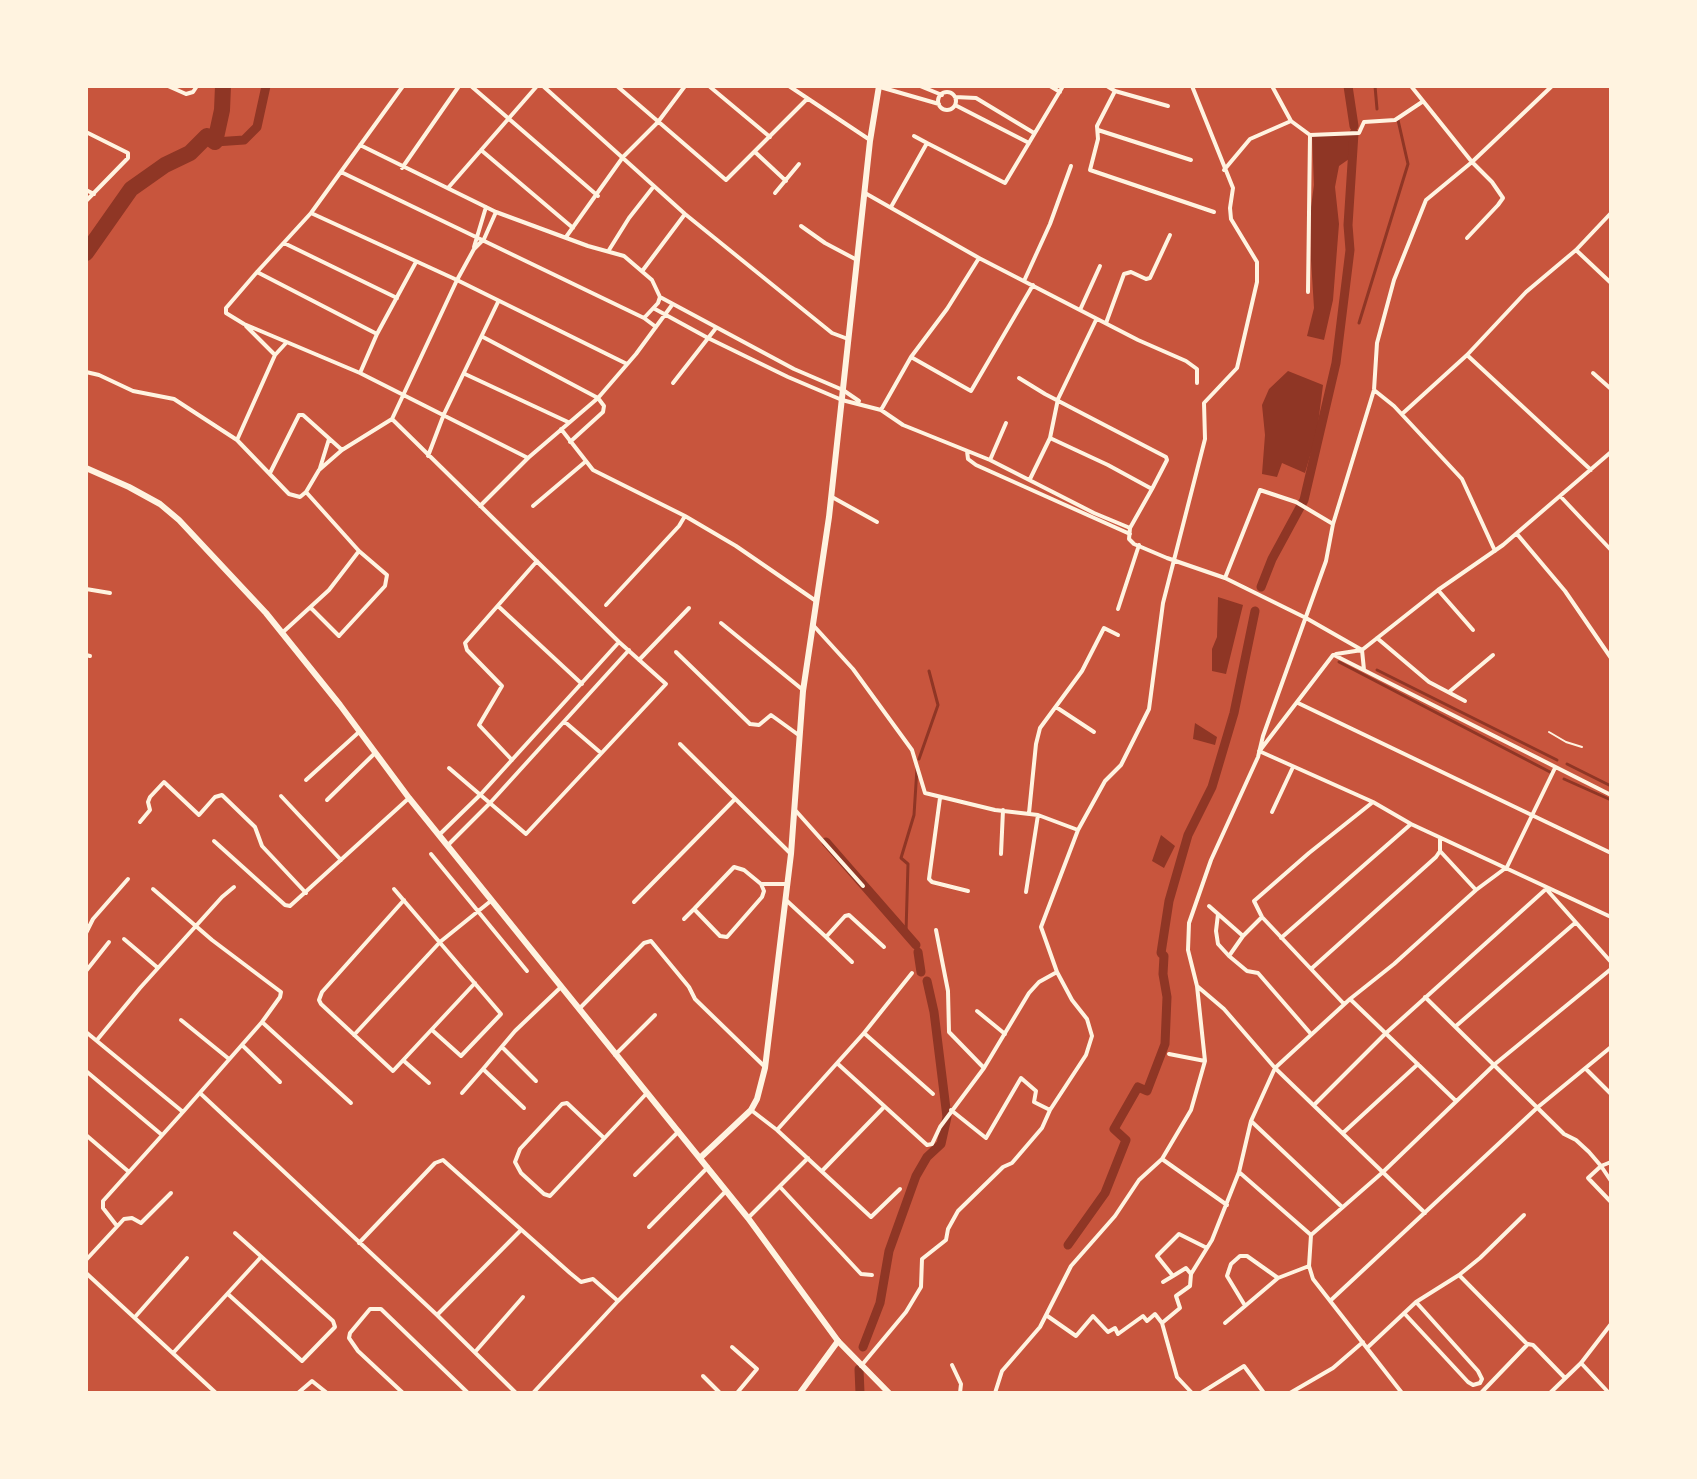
<!DOCTYPE html>
<style>
body{margin:0}
#map{position:relative;width:1697px;height:1479px;overflow:hidden;background:#c8553d;font-family:"Archivo Narrow",sans-serif}
canvas{display:block}
.frame{position:absolute;inset:0;border:88px solid #fff3e0;pointer-events:none}
</style>
<div id="map">
<canvas width="1697" height="1479"></canvas>
<div class="frame"></div>
</div>
<script>
const g = document.querySelector('canvas').getContext('2d');
g.lineJoin = 'round';
function paint(path, color) {
  g.fillStyle = color;
  g.fill(path, 'evenodd');
}
function toPath(rows) {
  const path = new Path2D();
  for (const r of rows) {
    if (r.length === 3) {
      path.moveTo(r[0] + r[2], r[1]);
      path.arc(r[0], r[1], r[2], 0, 2 * Math.PI);
      continue;
    }
    path.moveTo(r[0], r[1]);
    for (let i = 2; i < r.length; i += 2) path.lineTo(r[i], r[i + 1]);
  }
  return path;
}
function stroke(path, color, width, dash) {
  g.strokeStyle = color;
  g.lineWidth = width;
  g.lineCap = dash ? 'butt' : 'round';
  g.setLineDash(dash || []);
  g.stroke(path);
}
const water = toPath([
 [1350,135,1349,159,1339,166,1335,187,1339,224,1333,300,1324,340,1307,336,1314,308,1311,260,1311,207,1314,185,1312,136],
 [1288,371,1323,385,1317,432,1305,473,1282,463,1277,477,1262,474,1265,435,1262,405,1269,389],
 [1218,597,1243,605,1226,674,1212,671,1212,649,1217,637],
 [1195,723,1217,737,1215,745,1193,739],
 [1161,835,1175,846,1164,868,1152,861]
]);
const stream = toPath([
 [1375,86,1377,109],
 [1359,323,1408,164,1398,120],
 [1339,662,1550,772],
 [1377,670,1557,760],
 [919,759,938,705,929,671],
 [1567,764,1611,786],
 [1564,779,1611,800],
 [906,932,908,864,901,858,914,815,917,768]
]);
const canal = toPath([
 [1348,86,1354,126],
 [215,142,244,140,257,127,266,86],
 [1261,587,1272,559,1304,500,1336,363,1350,250,1348,225,1354,133],
 [826,842,916,945],
 [918,952,921,972],
 [1068,1245,1105,1193,1126,1140,1114,1129,1138,1087,1147,1091,1165,1044,1167,997,1163,974,1164,956,1161,953,1169,901,1188,835,1212,787,1234,713,1255,611],
 [863,1347,880,1303,889,1251,916,1176,927,1157,941,1144,947,1117,934,1012,927,981],
 [859,1369,860,1393]
]);
const river = toPath([
 [86,253,131,189,165,165,190,153,207,136,215,142,222,110,223,86]
]);
const service = toPath([
 [1549,732,1566,742,1582,747]
]);
const minor = toPath([
 [168,86,186,94,193,92,197,86],
 [403,86,311,213,257,272,226,308,226,313,244,324,360,373,528,458],
 [471,86,598,196],
 [543,86,685,214,832,333,848,339],
 [617,86,726,180,807,99],
 [709,86,770,137],
 [789,86,870,140],
 [920,86,942,95],
 [1050,86,1060,92],
 [1107,86,1115,91,1168,106],
 [1272,86,1291,121,1310,135,1308,292],
 [1411,86,1472,162,1492,182,1503,198,1498,205,1467,238],
 [880,87,939,104],
 [1115,91,1097,126,1098,139,1090,170,1214,212],
 [947,101,9],
 [955,97,976,98,1034,133],
 [955,105,1029,143],
 [1098,130,1191,160],
 [86,132,128,153,128,158,86,201],
 [1310,135,1359,133,1364,122,1395,120,1422,102],
 [914,136,927,143],
 [481,150,573,228],
 [755,152,786,181],
 [402,168,459,86],
 [1224,170,1250,139,1291,121],
 [341,172,644,318,658,303,660,297,652,280,624,256,588,246,496,212,360,145],
 [448,188,537,86],
 [86,190,94,194],
 [775,193,799,164],
 [865,193,979,258,1138,340,1186,361,1197,369,1197,383],
 [891,207,927,143,1005,183,1063,86],
 [311,213,457,280,627,364],
 [801,226,825,243,857,260],
 [566,237,623,157,658,122,685,86],
 [284,243,397,298],
 [474,247,486,207],
 [609,250,629,218,654,186],
 [1576,250,1611,283],
 [643,270,685,214],
 [257,272,377,334],
 [1024,281,1050,224,1071,166],
 [660,297,794,369,843,390,859,401],
 [655,309,708,338,788,377,842,400,881,410,903,425,990,460,1094,513,1130,528],
 [1080,310,1100,266],
 [644,318,656,327],
 [1106,323,1124,274,1131,272,1146,279,1150,278,1170,235],
 [246,326,275,355],
 [483,337,598,398,604,406,603,412,570,442],
 [1467,355,1591,470],
 [911,357,971,391,1033,285],
 [86,372,99,375,133,391,174,399,237,440,289,494,300,497,306,492],
 [360,373,377,334,416,262],
 [1593,373,1611,389],
 [465,374,568,422],
 [1019,378,1045,394,1166,457,1167,460,1152,489],
 [673,383,716,328],
 [1374,390,1394,406,1462,479,1495,551],
 [881,410,911,357,947,309,979,258],
 [1402,414,1467,355,1526,292,1576,250,1611,213],
 [392,419,619,642,666,684,526,834,449,768],
 [392,419,457,280,474,249,484,239,496,212],
 [561,429,593,470,685,516,736,546,816,601],
 [1050,438,1108,465,1152,489,1130,528,1129,539,1134,544,1167,558,1225,578,1306,618,1362,650],
 [237,440,275,355,286,343],
 [967,451,968,459,976,465,1130,534],
 [428,456,444,414,498,302],
 [990,460,1006,423],
 [320,468,329,439],
 [270,473,299,415,303,415,342,450],
 [1030,479,1050,438,1058,399,1096,320],
 [306,492,319,470,342,450,392,419],
 [832,497,877,522],
 [1561,497,1611,550],
 [480,506,528,458,598,398,636,354,672,305],
 [533,506,585,462],
 [1517,534,1565,591,1611,658],
 [1225,578,1260,490,1296,502,1333,524],
 [86,589,110,593],
 [1438,590,1473,630],
 [606,605,679,526,685,516],
 [498,606,582,684],
 [311,608,339,636,385,586,387,575,359,551],
 [1118,609,1139,545],
 [721,623,803,690],
 [813,625,853,669,912,750,925,793,995,810,1038,815,1078,830],
 [282,633,329,590,359,551,306,492],
 [1377,638,1429,682,1465,701],
 [676,652,750,724,759,725,771,715,800,736],
 [1336,654,1362,650],
 [86,655,90,656],
 [1334,655,1611,795],
 [639,660,689,608],
 [1364,670,1362,650,1438,590,1503,545,1611,452],
 [1449,692,1493,655],
 [1298,703,1611,853],
 [1056,707,1094,732],
 [565,722,601,753],
 [680,744,791,854],
 [1261,749,1333,655],
 [1259,751,1373,802,1411,824,1611,917],
 [512,760,479,725,502,686,467,650,465,643,537,561],
 [306,780,359,732],
 [281,796,341,860],
 [940,798,929,879,932,882,968,891],
 [327,800,374,754],
 [796,811,863,886],
 [1272,812,1293,767],
 [1029,813,1036,744,1040,728,1082,671,1104,628,1118,635],
 [140,822,150,810,148,802,150,797,164,782,199,815,215,797,222,795,255,827,262,846,306,893],
 [439,835,481,794,619,642],
 [214,841,285,905,290,906,409,798],
 [448,845,490,803,629,650],
 [1440,851,1476,890],
 [431,854,527,971],
 [1001,854,1003,810],
 [761,884,787,884],
 [153,889,212,940,281,992,280,997,262,1022],
 [394,889,501,1014,461,1056,432,1030],
 [1548,891,1611,962],
 [1026,892,1038,815],
 [404,900,322,992,319,1000,321,1004,393,1071,475,983],
 [786,900,826,937,845,916,849,915,884,947],
 [634,902,735,799],
 [1209,906,1243,936],
 [1218,914,1216,931,1218,944,1229,956,1247,971,1258,973,1311,1034],
 [684,919,694,909,734,867,744,870,761,884,764,891,762,897,727,937,720,936,694,909],
 [936,930,948,991,949,1032,984,1068],
 [86,933,93,919,128,879],
 [826,937,852,962],
 [1281,938,1411,824],
 [124,939,158,968],
 [1229,956,1243,936,1262,917],
 [1311,969,1436,857,1440,851,1440,838],
 [86,971,109,942],
 [1197,986,1224,1009,1275,1068,1425,1213],
 [1425,997,1564,1134,1576,1140,1589,1152,1601,1166,1588,1178,1611,1202],
 [1350,999,1456,1101],
 [1344,1004,1262,917,1254,901,1309,853,1373,802],
 [580,1008,644,943,651,941,689,987,695,999,764,1066],
 [977,1011,1005,1034],
 [181,1020,229,1059],
 [1456,1026,1575,923],
 [86,1032,183,1112,103,1201,103,1208,117,1226],
 [864,1033,912,973],
 [354,1035,440,942,492,900],
 [97,1040,140,988,222,897,234,887],
 [242,1045,280,1082],
 [502,1047,536,1081],
 [1169,1054,1205,1061],
 [615,1055,655,1015],
 [404,1061,429,1083],
 [838,1064,927,1145,932,1144,940,1127,984,1068,1029,993,1039,982,1057,972],
 [1586,1069,1611,1094],
 [86,1071,162,1135],
 [462,1093,483,1069],
 [201,1094,437,1315,516,1393],
 [1314,1105,1385,1034,1546,889],
 [524,1108,483,1069,515,1031,561,987],
 [751,1110,777,1130,871,1217,900,1189],
 [951,1110,986,1138,1021,1078,1036,1091,1034,1102,1050,1110],
 [183,1112,262,1022,351,1103],
 [1251,1121,1342,1207],
 [777,1130,864,1033,933,1094],
 [1343,1133,1418,1064],
 [86,1135,129,1172],
 [604,1138,567,1103,562,1104,520,1149,515,1162,521,1173,544,1194,550,1196,646,1094],
 [1162,1159,1227,1205],
 [1611,1162,1601,1166,1611,1181],
 [822,1171,884,1107],
 [1239,1172,1311,1235],
 [635,1175,679,1131],
 [781,1188,861,1274,872,1275],
 [748,1218,808,1158],
 [649,1227,708,1167],
 [359,1243,435,1163,443,1160,570,1273,581,1282,593,1279,618,1301],
 [86,1260,124,1219,132,1218,141,1223,171,1193],
 [86,1273,216,1393],
 [1191,1274,1186,1268,1173,1276,1157,1256,1179,1234,1207,1248],
 [1459,1275,1527,1344],
 [1163,1282,1173,1276],
 [229,1295,302,1361,335,1327,333,1321,235,1233],
 [1330,1301,1538,1107,1611,1047],
 [1244,1304,1227,1276,1231,1264,1240,1256,1247,1256,1278,1278,1309,1266],
 [1404,1313,1468,1382,1473,1385,1480,1383,1482,1379,1478,1371,1416,1302],
 [437,1315,521,1230],
 [1046,1315,1076,1336,1093,1316,1108,1332,1115,1328,1118,1334,1143,1316,1147,1321,1155,1314,1162,1323],
 [135,1317,187,1258],
 [1225,1323,1278,1278],
 [732,1347,757,1369,737,1393],
 [1368,1347,1416,1302,1459,1275,1480,1258,1524,1215],
 [174,1352,261,1257],
 [475,1352,523,1297],
 [1581,1363,1609,1393],
 [952,1365,961,1384,960,1393],
 [861,1366,906,1312,921,1287,922,1259,946,1240,948,1229,958,1211,1003,1167,1012,1163,1042,1128,1050,1110,1086,1055,1092,1036,1087,1019,1072,1000,1057,972,1041,927,1078,830,1105,781,1121,765,1149,709,1163,603,1205,439,1204,403,1237,368,1257,282,1257,262,1231,219,1230,208,1233,188,1192,86],
 [703,1376,720,1393],
 [298,1393,312,1381,327,1393],
 [403,1393,358,1351,349,1338,350,1333,370,1309,381,1309,468,1393],
 [533,1393,618,1301,726,1191],
 [995,1393,1002,1371,1040,1327,1071,1266,1115,1216,1139,1180,1162,1159,1191,1110,1205,1061,1197,986,1188,950,1189,923,1211,860,1258,757,1263,736,1326,561,1333,524,1374,390,1377,343,1394,280,1426,200,1472,162,1552,86],
 [1192,1393,1177,1377,1162,1323,1180,1308,1176,1296,1190,1286,1191,1274,1212,1240,1239,1172,1251,1121,1275,1068,1350,999,1394,964,1476,890,1507,867,1555,768],
 [1201,1393,1244,1366,1264,1393],
 [1290,1393,1333,1368,1363,1342],
 [1402,1393,1313,1279,1309,1266,1311,1235,1383,1172,1495,1064,1611,969],
 [1481,1393,1528,1344,1533,1345,1565,1378],
 [1550,1393,1581,1363,1611,1324]
]);
const tertiary = toPath([
 [86,468,129,487,160,504,179,520,266,613,340,705,409,798,748,1218,838,1341,889,1393],
 [700,1158,751,1110,757,1099,765,1068,791,854,803,691,829,517,870,141,879,86]
]);
const secondary = toPath([
 [800,1393,838,1341]
]);
paint(water, '#8f3625');
stroke(stream, '#8f3625', 3);
stroke(canal, '#8f3625', 9);
stroke(river, '#8f3625', 16);
stroke(service, '#fff3e0', 2);
stroke(minor, '#fff3e0', 4);
stroke(tertiary, '#fff3e0', 6);
stroke(secondary, '#fff3e0', 6);
</script>
